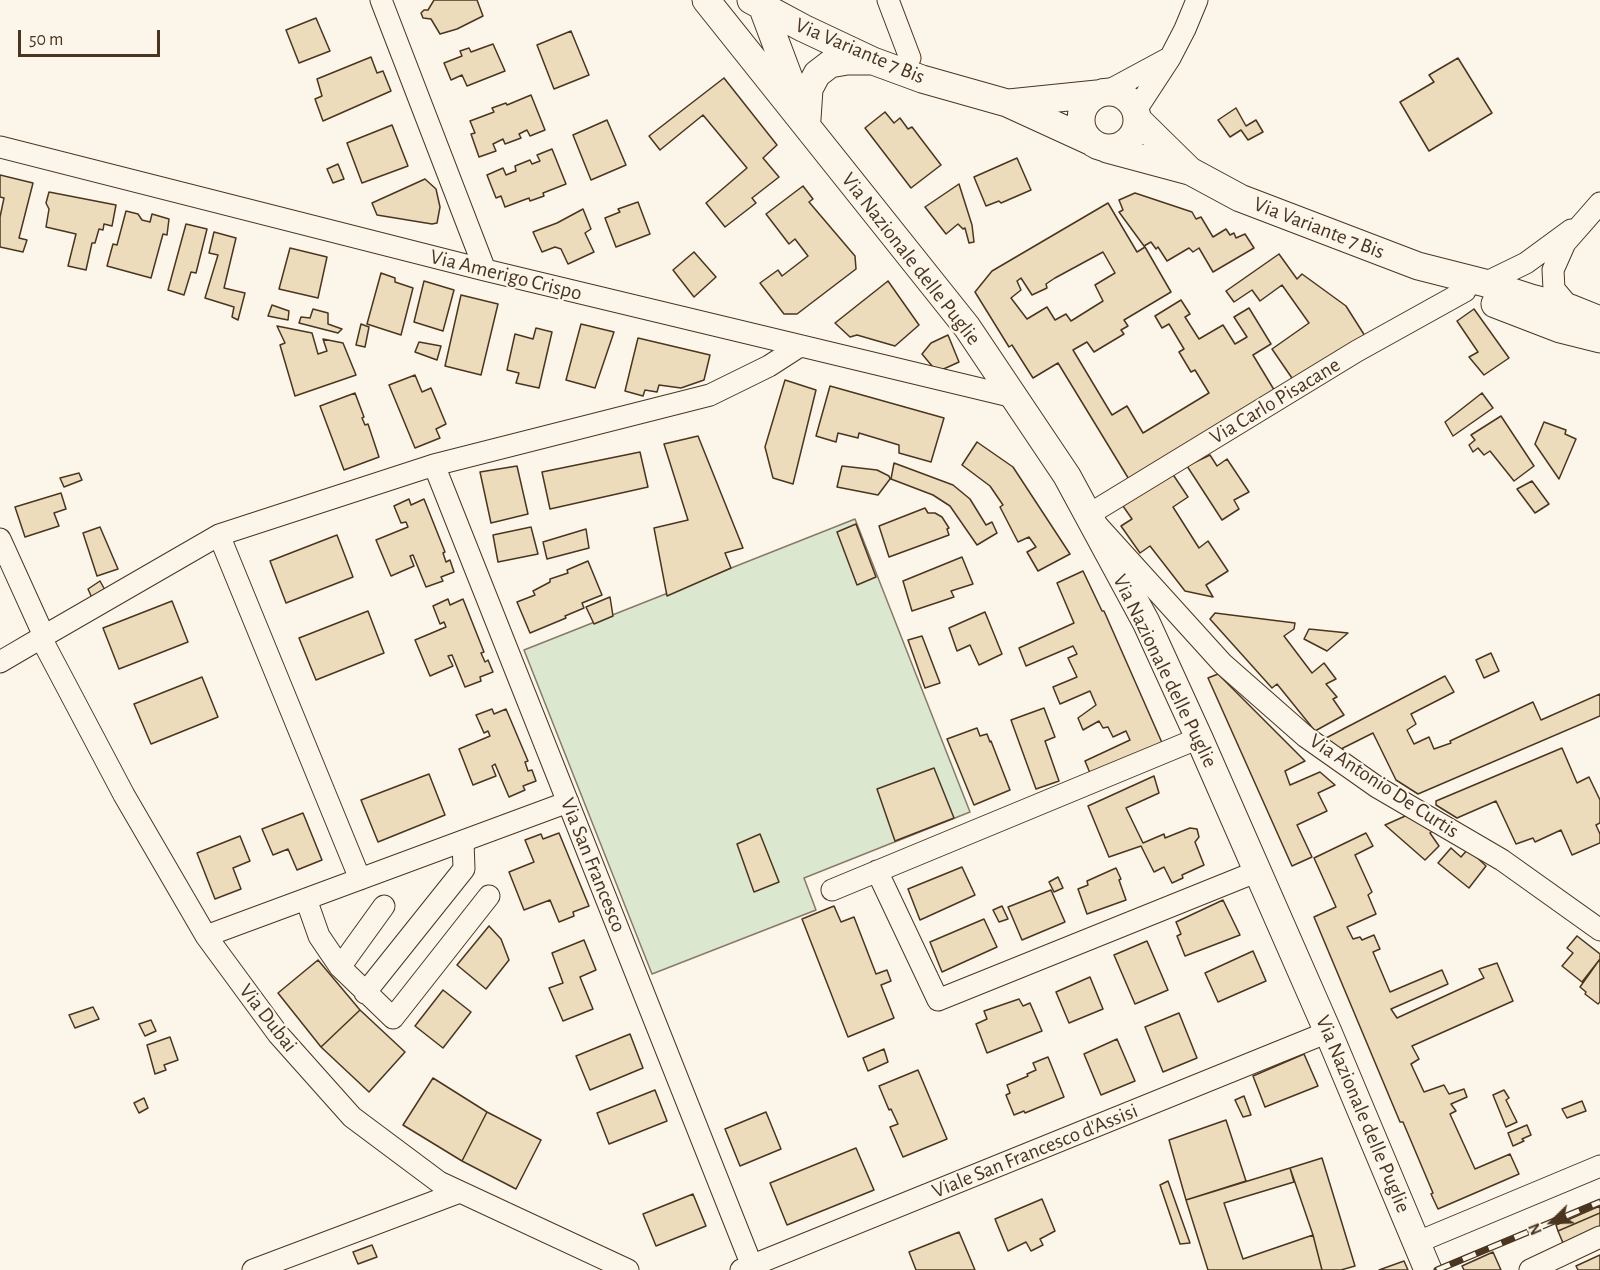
<!DOCTYPE html>
<style>
body{margin:0}
#map{position:relative;width:1600px;height:1270px;overflow:hidden;background:#fbf6e9;font-family:"Alegreya Sans",sans-serif}
canvas{display:block}
.north{position:absolute;left:1522px;top:1192px;width:60px;height:60px;-webkit-text-stroke:4px #fbf6e9;paint-order:stroke;rotate:247deg;font-size:16px;font-weight:700;line-height:24px;text-align:center;color:#4a3520}
.north::after{content:'';display:block;margin:auto;width:21px;height:27px;background:#4a3520;clip-path:polygon(50% 0,100% 100%,50% 72%,0 100%)}
.scale{position:absolute;left:18px;top:30px;width:142px;height:27px;box-sizing:border-box;border:3px solid #4a3520;border-top:0;padding-left:8px;font-size:18px;line-height:21px;white-space:nowrap;color:#4a3520;-webkit-text-stroke:4px #fbf6e9;paint-order:stroke}
</style>
<div id="map">
<canvas width="1600" height="1270"></canvas>
<div class="north">N</div>
<div class="scale">50 m</div>
</div>
<script>
const g = document.querySelector('canvas').getContext('2d');
g.lineJoin = 'round';
function paint(path, color) {
  g.fillStyle = color;
  g.fill(path, 'evenodd');
}
function toPath(rows) {
  const path = new Path2D();
  for (const r of rows) {
    if (r.length === 3) {
      path.moveTo(r[0] + r[2], r[1]);
      path.arc(r[0], r[1], r[2], 0, 2 * Math.PI);
      continue;
    }
    path.moveTo(r[0], r[1]);
    for (let i = 2; i < r.length; i += 2) path.lineTo(r[i], r[i + 1]);
  }
  return path;
}
function stroke(path, color, width, dash) {
  g.strokeStyle = color;
  g.lineWidth = width;
  g.lineCap = dash ? 'butt' : 'round';
  g.setLineDash(dash || []);
  g.stroke(path);
}
function write(font, color, halo, rows, align = 'center') {
  g.font = font + ' "Alegreya Sans",sans-serif';
  g.lineWidth = 4.5;
  g.setLineDash([]);
  g.textBaseline = 'middle';
  g.strokeStyle = halo;
  g.fillStyle = color;
  for (const [text, x, y, turn = 0] of rows) {
    g.save();
    g.translate(x, y);
    g.rotate((+turn || 0) * Math.PI / 180);
    g.textAlign = isNaN(turn) ? turn : align;
    if (halo) g.strokeText(text, 0, 0);
    g.fillText(text, 0, 0);
    g.restore();
  }
}
const green = toPath([
 [855,519,970,812,804,878,816,910,652,974,524,650,855,519]
]);
const building = toPath([
 [434,0,477,0,483,16,457,29,440,34,431,19,423,18,421,13,424,10,428,10,434,0],
 [316,18,330,51,299,63,286,30,316,18],
 [571,31,589,75,554,89,537,45,571,31],
 [493,44,505,71,467,86,462,75,451,80,444,63,462,56,460,51,469,48,471,52,493,44],
 [371,57,377,73,383,71,391,91,323,121,315,99,322,96,317,79,371,57],
 [1458,58,1492,113,1429,151,1400,102,1434,82,1429,75,1458,58],
 [724,78,777,145,763,158,779,177,752,198,756,203,725,227,706,203,747,168,703,115,660,150,649,136,724,78],
 [531,95,545,130,530,136,527,130,519,134,521,138,505,144,503,139,493,144,496,151,479,157,471,134,475,133,470,121,494,112,492,108,506,103,507,105,531,95],
 [1236,108,1246,126,1256,120,1263,132,1248,140,1241,130,1230,137,1218,120,1236,108],
 [885,112,894,123,900,118,908,129,912,127,941,165,911,188,865,128,885,112],
 [607,120,626,165,591,180,573,135,607,120],
 [392,125,408,166,362,183,347,143,392,125],
 [552,149,566,184,543,193,544,196,530,201,529,198,505,207,501,196,496,198,487,175,503,168,506,175,516,171,515,166,530,160,532,164,540,161,537,155,552,149],
 [1017,158,1031,190,1001,203,999,201,986,206,974,177,1017,158],
 [338,164,344,179,333,183,327,169,338,164],
 [0,175,33,183,19,238,27,240,23,252,0,247,0,217,4,198,0,197,0,175],
 [425,179,436,189,440,207,437,223,432,224,377,215,372,203,425,179],
 [959,184,972,225,974,242,969,243,965,228,963,229,958,224,946,234,925,207,959,184],
 [803,186,813,199,809,202,855,256,856,269,797,314,784,314,760,283,778,270,782,276,808,256,795,239,789,244,766,214,803,186],
 [49,192,116,205,112,226,104,224,103,230,99,229,95,243,92,243,86,270,68,266,76,234,46,227,49,209,46,203,49,192],
 [1135,193,1192,212,1196,219,1201,217,1213,237,1226,229,1230,235,1234,233,1236,238,1245,234,1254,248,1213,272,1199,248,1193,252,1189,248,1167,261,1158,247,1156,249,1151,242,1144,246,1119,212,1123,210,1119,200,1135,193],
 [638,202,650,234,616,247,605,218,620,212,618,209,638,202],
 [1108,203,1137,252,1145,247,1171,292,1124,320,1128,326,1121,330,1124,334,1094,352,1087,342,1073,350,1112,415,1127,406,1143,433,1209,393,1195,370,1191,372,1179,352,1184,349,1169,324,1162,328,1155,316,1181,300,1190,314,1185,317,1199,339,1223,325,1235,344,1247,337,1234,317,1249,308,1271,344,1253,355,1276,393,1130,481,1058,363,1033,378,1012,345,1009,347,975,292,992,271,1108,203],
 [1103,252,1115,273,1095,285,1103,301,1071,321,1066,314,1055,320,1047,307,1027,319,1011,298,1021,290,1017,281,1021,278,1032,295,1047,288,1046,284,1055,278,1103,252],
 [583,209,591,229,585,233,594,252,568,264,561,249,555,247,542,252,533,232,557,223,583,209],
 [126,211,138,214,142,220,150,222,152,214,169,219,167,235,163,234,151,278,107,266,113,244,117,245,126,211],
 [186,224,207,229,196,273,191,272,184,295,168,290,186,224],
 [214,232,236,238,224,288,245,293,238,320,232,317,234,307,205,298,218,255,209,253,214,232],
 [290,248,327,257,318,298,279,289,290,248],
 [694,252,716,277,694,297,673,270,694,252],
 [1279,254,1297,279,1302,274,1346,306,1365,336,1294,381,1272,349,1309,323,1282,285,1260,301,1252,290,1234,302,1226,291,1279,254],
 [381,273,395,278,395,282,413,288,401,335,367,324,381,273],
 [424,281,454,290,443,331,414,322,424,281],
 [888,281,919,325,895,346,857,335,850,337,835,323,888,281],
 [461,295,498,304,481,375,445,366,461,295],
 [272,305,289,311,288,320,268,316,272,305],
 [313,309,328,313,328,324,342,329,338,333,299,323,301,317,310,318,313,309],
 [1474,309,1509,358,1484,375,1469,357,1478,352,1457,321,1474,309],
 [361,324,369,327,365,347,356,345,361,324],
 [581,324,614,332,595,388,566,380,581,324],
 [277,326,312,333,318,354,327,351,323,339,343,343,356,375,295,396,280,345,285,343,277,326],
 [536,328,552,332,539,388,516,383,519,373,507,370,515,334,533,339,536,328],
 [948,335,959,362,937,372,922,354,931,343,948,335],
 [638,338,710,355,704,380,681,388,659,385,657,392,645,390,643,396,625,391,638,338],
 [419,342,441,346,437,360,415,352,419,342],
 [415,375,422,392,431,388,446,424,436,429,440,438,415,448,389,385,415,375],
 [785,380,816,390,793,484,773,478,765,447,785,380],
 [830,386,944,418,931,462,899,453,899,445,859,433,858,438,838,433,836,442,816,436,830,386],
 [355,393,364,417,362,418,365,425,368,424,379,457,344,470,320,406,355,393],
 [1482,393,1493,408,1453,436,1445,422,1482,393],
 [1501,416,1534,466,1514,481,1490,451,1484,455,1478,448,1473,452,1469,445,1475,440,1471,435,1501,416],
 [1544,422,1566,430,1565,434,1576,439,1559,479,1535,444,1544,422],
 [698,436,743,548,725,553,731,568,667,596,654,528,688,520,664,444,698,436],
 [977,442,1013,467,1070,554,1038,571,1027,552,1036,547,1029,537,1018,542,1000,507,1003,505,990,486,962,465,977,442],
 [640,452,648,487,550,509,542,472,640,452],
 [1210,455,1217,466,1227,459,1249,492,1234,500,1239,509,1222,520,1187,466,1210,455],
 [894,463,953,485,970,499,986,525,992,522,997,533,977,545,950,506,933,495,891,479,894,463],
 [517,466,528,514,491,523,480,472,517,466],
 [842,466,877,470,889,476,890,479,878,495,837,487,842,466],
 [79,473,82,480,64,487,60,478,79,473],
 [1172,473,1188,497,1173,507,1199,548,1208,541,1228,571,1206,585,1213,597,1185,591,1150,546,1140,553,1121,526,1132,519,1123,506,1172,473],
 [1532,481,1549,504,1535,513,1517,489,1532,481],
 [61,493,66,509,54,513,59,526,25,537,15,507,61,493],
 [409,499,411,505,424,499,445,552,443,553,446,562,450,560,454,572,441,577,443,581,426,587,413,555,410,556,414,566,391,576,376,540,408,527,406,522,401,523,394,506,409,499],
 [925,508,928,513,935,513,942,517,949,528,947,529,949,535,889,557,879,526,925,508],
 [856,524,876,577,857,585,837,532,856,524],
 [100,527,118,569,97,576,83,533,100,527],
 [531,527,538,554,498,562,493,535,531,527],
 [586,529,589,548,547,559,543,542,586,529],
 [337,535,353,577,286,603,270,561,337,535],
 [962,557,973,584,951,591,954,597,912,611,903,581,962,557],
 [588,561,602,595,582,603,584,608,565,616,566,618,530,633,517,602,535,595,533,591,550,582,550,579,568,573,567,570,588,561],
 [1083,571,1102,611,1104,611,1163,745,1092,778,1085,761,1130,740,1126,731,1113,737,1108,727,1103,728,1099,721,1083,730,1078,718,1096,705,1090,691,1060,704,1053,687,1077,677,1068,658,1077,654,1073,646,1026,666,1019,648,1074,623,1057,583,1083,571],
 [100,581,105,590,92,598,88,589,100,581],
 [610,597,613,616,594,624,586,607,610,597],
 [448,599,450,605,463,599,484,652,481,653,485,662,488,660,493,672,480,677,481,681,465,687,452,655,448,656,453,666,430,676,415,640,446,627,444,622,440,624,433,606,448,599],
 [172,601,188,642,119,669,103,628,172,601],
 [368,611,384,653,316,680,299,638,368,611],
 [985,612,1002,654,979,665,970,645,957,651,949,628,985,612],
 [1215,613,1295,623,1294,629,1284,636,1312,673,1324,663,1336,679,1326,684,1337,697,1333,699,1344,715,1315,731,1277,684,1272,688,1210,619,1215,613],
 [1309,629,1348,633,1327,651,1304,639,1309,629],
 [922,636,940,683,925,688,908,640,922,636],
 [1491,653,1499,671,1484,678,1476,660,1491,653],
 [1218,674,1305,761,1285,771,1290,785,1320,772,1335,785,1318,793,1327,811,1297,825,1312,857,1292,866,1208,678,1218,674],
 [1445,676,1454,692,1411,714,1416,724,1407,730,1414,744,1429,737,1434,749,1451,743,1450,741,1533,702,1541,720,1600,694,1600,716,1418,794,1396,780,1373,733,1337,751,1326,738,1445,676],
 [202,677,218,717,151,744,134,704,202,677],
 [1044,708,1055,737,1045,741,1059,781,1036,789,1011,720,1044,708],
 [492,709,494,714,506,709,528,761,525,762,528,771,532,770,536,781,523,786,525,790,509,797,495,764,492,766,496,776,473,785,459,749,490,736,488,731,484,733,476,715,492,709],
 [977,728,980,736,987,734,990,742,991,741,1010,790,974,805,947,739,977,728],
 [1562,748,1577,783,1589,777,1600,800,1600,823,1596,825,1600,834,1600,843,1572,855,1561,830,1535,842,1533,838,1516,844,1496,801,1457,818,1436,805,1436,801,1562,748],
 [934,768,954,818,895,841,877,789,934,768],
 [429,774,445,815,378,842,361,800,429,774],
 [1154,776,1159,793,1126,808,1143,843,1164,834,1165,838,1190,828,1197,829,1199,837,1195,842,1204,865,1182,875,1183,878,1172,883,1164,867,1154,872,1141,846,1109,857,1088,806,1154,776],
 [303,813,322,860,297,870,288,849,273,855,262,829,303,813],
 [1412,813,1433,830,1430,833,1439,846,1425,860,1385,825,1412,813],
 [559,833,589,906,573,912,574,916,559,922,550,900,524,910,509,872,534,862,525,840,541,834,543,839,559,833],
 [1366,833,1373,846,1355,855,1372,892,1368,895,1376,914,1347,927,1353,939,1360,937,1362,940,1374,935,1380,949,1373,952,1390,992,1442,970,1448,984,1391,1009,1397,1018,1484,978,1479,969,1497,963,1513,1001,1412,1046,1419,1059,1411,1064,1424,1092,1444,1085,1449,1094,1464,1089,1467,1097,1451,1104,1456,1111,1450,1114,1475,1169,1510,1154,1519,1174,1438,1209,1431,1194,1433,1193,1403,1122,1400,1122,1314,917,1336,907,1314,858,1366,833],
 [760,834,779,882,754,892,737,844,760,834],
 [240,836,250,861,233,868,241,889,215,899,197,853,240,836],
 [1451,848,1461,857,1468,849,1486,866,1469,888,1438,863,1451,848],
 [962,867,975,895,920,920,908,889,962,867],
 [1116,868,1121,879,1119,880,1126,900,1087,914,1078,889,1088,885,1087,881,1116,868],
 [1058,877,1063,888,1054,892,1049,882,1058,877],
 [1051,890,1065,922,1022,940,1008,907,1051,890],
 [1223,900,1240,935,1185,956,1177,936,1181,934,1176,922,1223,900],
 [834,906,841,922,854,917,876,974,887,970,891,981,881,985,894,1018,848,1037,802,919,834,906],
 [1002,906,1008,919,999,922,993,910,1002,906],
 [984,919,997,947,942,972,930,942,984,919],
 [489,926,501,939,509,960,486,989,457,965,489,926],
 [1577,936,1600,954,1600,959,1582,982,1562,966,1573,953,1567,948,1577,936],
 [584,940,596,970,580,977,593,1009,563,1021,549,988,563,983,552,953,584,940],
 [1147,941,1168,990,1135,1004,1114,955,1147,941],
 [1253,951,1266,981,1218,1002,1205,973,1253,951],
 [1600,959,1600,1002,1598,1004,1585,994,1586,992,1580,987,1600,959],
 [318,960,360,1010,321,1047,278,993,318,960],
 [1090,977,1103,1009,1069,1023,1056,992,1090,977],
 [443,990,471,1012,443,1048,415,1026,443,990],
 [1019,999,1023,1006,1030,1003,1042,1031,987,1053,976,1024,987,1019,984,1011,1019,999],
 [93,1007,99,1019,75,1028,69,1015,93,1007],
 [360,1010,405,1052,369,1092,321,1047,360,1010],
 [1179,1013,1197,1058,1163,1072,1145,1027,1179,1013],
 [151,1020,156,1031,145,1036,139,1024,151,1020],
 [630,1034,643,1068,590,1090,576,1056,630,1034],
 [170,1037,178,1060,164,1065,166,1070,155,1074,147,1045,170,1037],
 [1117,1039,1135,1081,1101,1095,1084,1054,1117,1039],
 [884,1049,888,1062,868,1071,863,1058,884,1049],
 [1304,1054,1318,1086,1265,1107,1253,1076,1304,1054],
 [1048,1057,1064,1097,1025,1113,1024,1111,1014,1115,1006,1095,1010,1093,1007,1085,1028,1076,1027,1074,1036,1070,1033,1063,1048,1057],
 [918,1070,947,1139,903,1157,890,1127,898,1124,891,1109,889,1110,879,1086,918,1070],
 [433,1078,487,1112,462,1161,403,1125,433,1078],
 [655,1090,667,1121,609,1144,597,1113,655,1090],
 [1504,1090,1509,1098,1506,1100,1517,1122,1506,1127,1493,1095,1504,1090],
 [1244,1096,1251,1115,1243,1117,1235,1100,1244,1096],
 [144,1098,148,1108,139,1113,134,1103,144,1098],
 [1582,1101,1586,1111,1567,1118,1562,1109,1582,1101],
 [487,1112,541,1140,516,1189,462,1161,487,1112],
 [766,1112,781,1149,740,1166,725,1129,766,1112],
 [1226,1120,1246,1181,1186,1200,1169,1140,1226,1120],
 [1527,1125,1531,1135,1522,1139,1524,1141,1513,1146,1508,1133,1527,1125],
 [856,1148,874,1190,787,1225,770,1183,856,1148],
 [1322,1158,1355,1266,1341,1270,1322,1270,1313,1235,1290,1168,1322,1158],
 [1290,1168,1294,1182,1224,1203,1243,1259,1313,1235,1322,1270,1208,1270,1186,1200,1290,1168],
 [1168,1181,1190,1243,1180,1244,1160,1185,1168,1181],
 [693,1194,706,1226,656,1246,643,1214,693,1194],
 [1042,1199,1055,1231,1040,1239,1043,1245,1031,1251,1026,1242,1008,1251,995,1219,1042,1199],
 [1600,1206,1600,1213,1558,1231,1556,1225,1600,1206],
 [1600,1213,1600,1226,1563,1243,1558,1231,1600,1213],
 [959,1232,975,1270,916,1270,909,1252,959,1232],
 [372,1245,377,1257,358,1264,353,1252,372,1245],
 [1493,1252,1501,1270,1464,1270,1462,1266,1493,1252],
 [1600,1255,1600,1270,1578,1270,1576,1266,1600,1255],
 [1404,1261,1408,1270,1379,1270,1404,1261]
]);
const minor = toPath([
 [381,0,485,270],
 [888,0,910,58],
 [1106,92,1169,58],
 [1136,110,1170,58,1185,29,1197,0],
 [0,147,485,270,1014,397],
 [1485,283,1526,263,1571,230],
 [1465,291,1357,351,1088,515,1223,664,1306,737,1377,787,1502,860,1600,930],
 [1570,308,1554,289,1553,270,1565,243,1600,203],
 [434,465,752,1266],
 [219,535,360,879],
 [0,539,44,636,41,638,124,795,206,936,278,1034,352,1117,439,1182,628,1270],
 [44,636,219,535,434,465,710,395,769,366,800,346],
 [0,662,41,638],
 [877,871,938,1000,1258,871],
 [832,890,1199,738],
 [306,899,319,936,340,967,393,1018,489,896],
 [206,936,568,802],
 [340,967,384,906],
 [365,993,464,869,463,841],
 [1418,1242,1600,1166],
 [253,1270,460,1192],
 [741,1270,1328,1032],
 [1530,1270,1600,1237]
]);
const major = toPath([
 [706,0,967,327,1067,476,1146,622,1199,738,1328,1032,1428,1270],
 [751,0,803,28,873,61,922,79,1007,103,1090,141],
 [762,6,798,102],
 [1109,120,28],
 [1009,103,1097,94],
 [807,119,809,89,817,74,830,64,847,61,872,61],
 [1138,120,1190,171,1240,198,1418,266,1485,283,1531,298,1570,308,1600,320],
 [1107,149,1189,171],
 [1495,304,1560,329,1600,339]
]);
const rail = toPath([
 [1437,1270,1600,1202]
]);
const streetNames = [
 ["Via Variante 7 Bis",860,51,23],
 ["Via Variante 7 Bis",1319,228,21],
 ["Via Nazionale delle Puglie",911,259,52],
 ["Via Amerigo Crispo",506,275,14],
 ["Via Carlo Pisacane",1275,401,-31],
 ["Via Nazionale delle Puglie",1165,671,64],
 ["Via Antonio De Curtis",1384,786,33],
 ["Via San Francesco",593,865,68],
 ["Via Dubai",268,1018,52],
 ["Via Nazionale delle Puglie",1363,1114,67],
 ["Viale San Francesco d'Assisi",1035,1151,-22]
];
paint(green, '#dce7d0');
stroke(green, '#887966', 1.5);
paint(building, '#ecdcbc');
stroke(building, '#4a3520', 1.5);
stroke(minor, '#4a3520', 23);
stroke(major, '#4a3520', 29);
stroke(minor, '#fbf6e9', 21);
stroke(major, '#fbf6e9', 27);
stroke(rail, '#4a3520', 7);
stroke(rail, '#fbf6e9', 4.5, [14]);
write('21px', '#4a3520', '#fbf6e9', streetNames);
</script>
